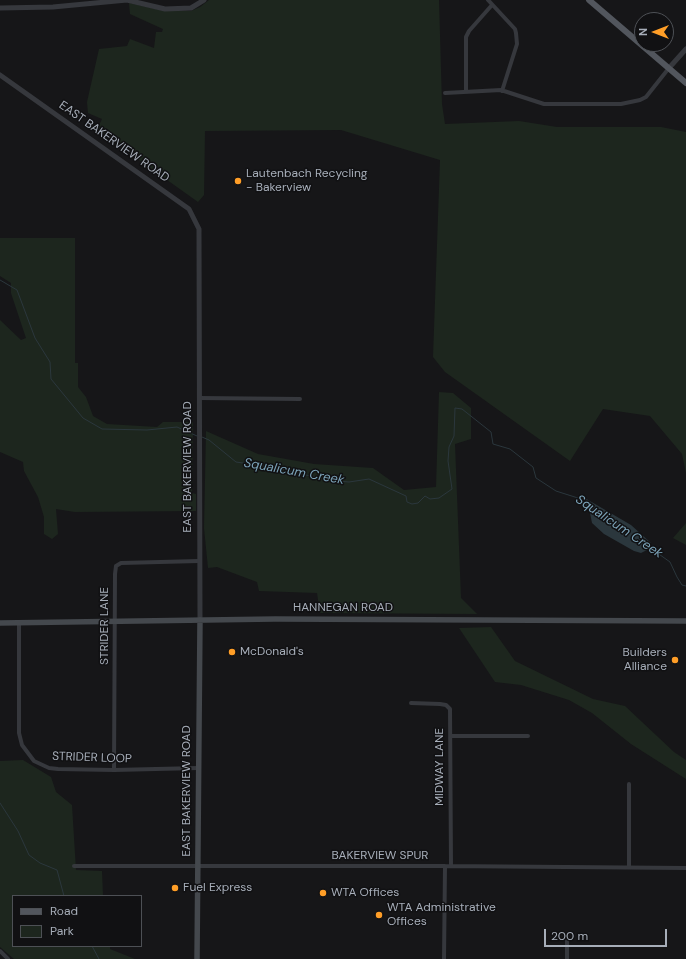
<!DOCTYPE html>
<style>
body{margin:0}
#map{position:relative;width:686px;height:959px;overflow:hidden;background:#161618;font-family:"DM Sans",sans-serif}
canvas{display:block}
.legend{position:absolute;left:12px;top:895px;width:130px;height:52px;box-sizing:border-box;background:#111113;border:1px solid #4d5055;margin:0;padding:5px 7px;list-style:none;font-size:12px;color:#a7aeb9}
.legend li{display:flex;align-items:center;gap:8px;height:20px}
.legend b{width:20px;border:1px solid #4d5055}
.north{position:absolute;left:634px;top:12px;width:40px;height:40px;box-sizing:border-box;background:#111113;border:1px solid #4d5055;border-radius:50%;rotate:270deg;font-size:11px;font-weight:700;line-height:16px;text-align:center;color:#a7aeb9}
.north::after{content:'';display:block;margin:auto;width:14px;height:18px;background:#ff9e27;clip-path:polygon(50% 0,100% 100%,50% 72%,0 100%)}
.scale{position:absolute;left:544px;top:929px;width:123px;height:18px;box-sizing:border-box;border:2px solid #a7aeb9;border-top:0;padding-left:5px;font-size:12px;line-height:14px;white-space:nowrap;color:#a7aeb9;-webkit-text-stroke:3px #111113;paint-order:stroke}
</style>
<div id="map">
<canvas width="686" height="959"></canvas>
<ul class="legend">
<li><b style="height:5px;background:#52565d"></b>Road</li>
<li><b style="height:11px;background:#1d261e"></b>Park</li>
</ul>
<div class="north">N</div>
<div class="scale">200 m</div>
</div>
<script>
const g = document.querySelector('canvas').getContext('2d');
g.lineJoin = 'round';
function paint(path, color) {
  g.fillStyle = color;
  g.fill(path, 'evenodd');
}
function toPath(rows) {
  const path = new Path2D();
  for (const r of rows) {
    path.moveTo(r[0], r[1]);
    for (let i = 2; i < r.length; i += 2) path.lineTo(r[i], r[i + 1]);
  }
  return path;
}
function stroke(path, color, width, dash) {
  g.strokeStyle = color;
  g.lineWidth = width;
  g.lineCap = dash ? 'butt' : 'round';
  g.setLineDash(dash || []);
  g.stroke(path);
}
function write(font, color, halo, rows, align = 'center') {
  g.font = font + ' "DM Sans",sans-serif';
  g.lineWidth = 3;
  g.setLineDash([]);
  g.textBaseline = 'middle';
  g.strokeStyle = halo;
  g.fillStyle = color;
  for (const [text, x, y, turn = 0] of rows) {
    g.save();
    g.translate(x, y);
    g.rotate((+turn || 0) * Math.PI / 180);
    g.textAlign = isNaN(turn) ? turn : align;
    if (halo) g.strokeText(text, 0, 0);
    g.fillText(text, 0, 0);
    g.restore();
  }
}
const green = toPath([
 [209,0,439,0,442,104,445,124,519,121,557,127,661,127,686,132,686,473,682,454,650,416,603,409,570,461,445,372,433,357,440,160,341,130,205,131,204,195,198,202,97,130,102,119,88,113,87,102,99,49,127,46,130,39,154,48,156,32,162,32,163,29,130,14,129,3,165,11,191,11,200,7],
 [0,238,75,238,75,363,78,363,78,387,86,397,93,416,107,424,157,427,163,422,193,422,192,493,196,494,196,511,75,512,56,509,58,534,52,539,44,534,44,517,38,497,24,471,23,462,0,452,0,320,21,340,26,338,11,293,11,283,0,276],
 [439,392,453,393,471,408,471,439,455,444,461,598,477,614,320,613,317,593,259,591,257,582,217,567,208,568,204,528,206,431,258,454,314,464,373,468,404,490,436,487],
 [686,523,686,545,673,538],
 [491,627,515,661,593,699,625,706,674,752,686,760,686,779,631,744,592,713,569,700,521,685,495,682,459,628],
 [23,760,51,777,56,792,72,805,76,870,102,871,103,896,13,896,13,946,110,946,110,949,135,959,14,959,0,947,0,761]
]);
const water = toPath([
 [583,497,631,525,651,543,649,549,641,553,634,551,604,534,592,523,590,513,586,506,580,502]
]);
const stream = toPath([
 [0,280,17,290,35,338,50,362,51,379,83,418,102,429,147,430,177,427,197,436],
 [202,437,209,440,236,462,277,468,327,480,349,482,369,479,406,496,407,502,412,504,418,503,425,496,430,499,439,498,452,489,448,461,449,447,454,436,455,408,462,409,491,432,493,444,510,449,533,467,536,478,556,491,581,499],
 [649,547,670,562,677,577,682,585,686,586],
 [0,803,18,831,29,855,40,863,57,870,64,896],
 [92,946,99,959]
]);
const minor = toPath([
 [488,0,515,29,516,33,517,44,502,91],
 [466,92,466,37,469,31,492,5],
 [445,93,501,90,544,104,621,104,640,100,646,97,669,68],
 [199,398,300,399],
 [19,623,19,733,22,745,34,761,49,768,58,769,114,770,198,768],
 [411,703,440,704,446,705,450,709,451,866],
 [451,736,528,736],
 [114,770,115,574,116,566,121,563,199,561],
 [629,784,629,867],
 [74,866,445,866,686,868],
 [0,951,8,959],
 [444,959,445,866],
 [567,959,567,936]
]);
const tertiary = toPath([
 [0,8,53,7,127,0,165,9,191,8,204,0],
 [669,68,686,49],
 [0,75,189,209,199,229,200,620]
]);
const secondary = toPath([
 [0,623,275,619,686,621],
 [197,959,200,620]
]);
const primary = toPath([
 [589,0,686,83]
]);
const markers = [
 [238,181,4,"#ff9e27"],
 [232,652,4,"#ff9e27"],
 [675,660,4,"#ff9e27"],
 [175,888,4,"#ff9e27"],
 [323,893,4,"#ff9e27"],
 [379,915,4,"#ff9e27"]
];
const streetNames = [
 ["EAST BAKERVIEW ROAD",114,142,35],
 ["EAST BAKERVIEW ROAD",188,467,-90],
 ["HANNEGAN ROAD",343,608],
 ["STRIDER LANE",105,626,-90],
 ["STRIDER LOOP",92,758,2],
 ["MIDWAY LANE",440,767,-90],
 ["EAST BAKERVIEW ROAD",187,791,-90],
 ["BAKERVIEW SPUR",380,856]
];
const poiNames = [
 ["Lautenbach Recycling",246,174],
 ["- Bakerview",246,188],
 ["McDonald's",240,652],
 ["Builders",667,653,"right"],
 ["Alliance",667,667,"right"],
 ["Fuel Express",183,888],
 ["WTA Offices",331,893],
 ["WTA Administrative",387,908],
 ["Offices",387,922]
];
const waterNames = [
 ["Squalicum Creek",294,472,10],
 ["Squalicum Creek",619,527,34]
];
paint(green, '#1d261e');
paint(water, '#2b373d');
stroke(stream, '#2b373d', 1);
stroke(minor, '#36383d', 4);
stroke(tertiary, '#36383d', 5);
stroke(secondary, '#44484d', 5.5);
stroke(primary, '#52565d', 6);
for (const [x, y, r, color] of markers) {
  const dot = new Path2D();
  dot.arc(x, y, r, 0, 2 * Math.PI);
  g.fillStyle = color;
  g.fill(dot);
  stroke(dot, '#111113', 1.5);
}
write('12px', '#a7aeb9', '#111113', streetNames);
write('12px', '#a7aeb9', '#111113', poiNames, 'left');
write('italic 13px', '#7ba2b7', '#111113', waterNames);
</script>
